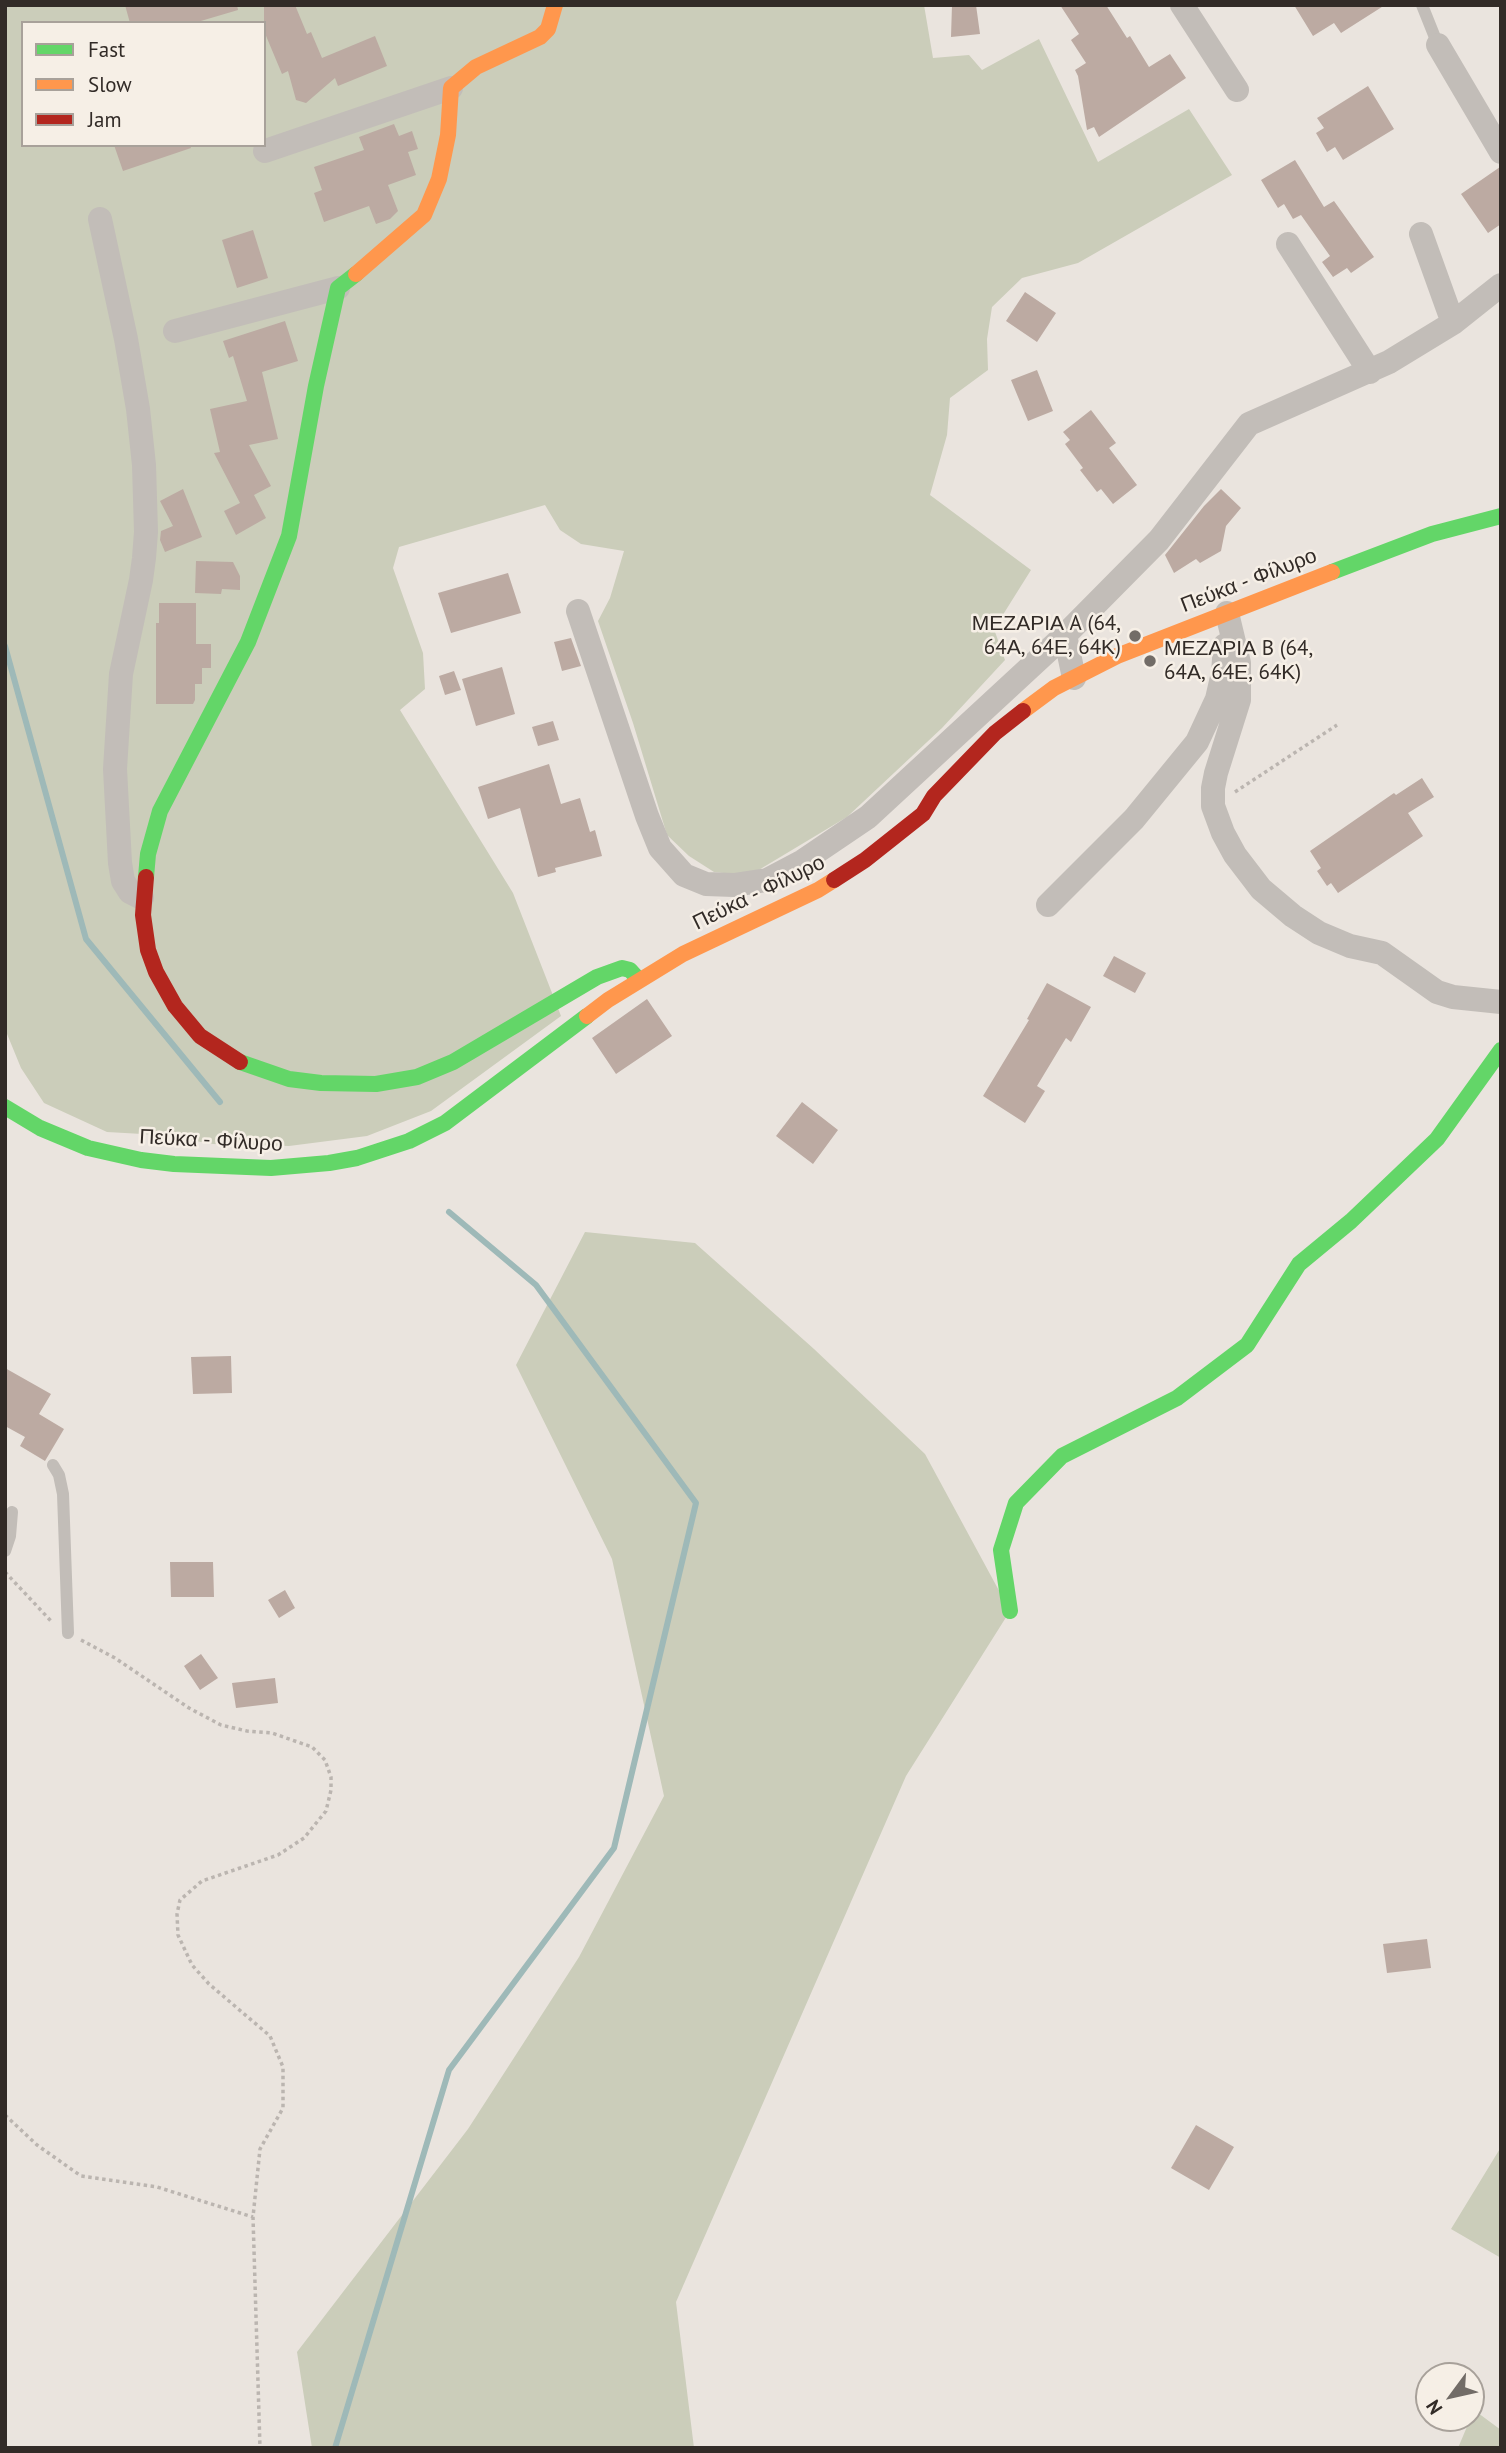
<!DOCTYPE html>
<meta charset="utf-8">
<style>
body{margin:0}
#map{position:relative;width:1506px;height:2453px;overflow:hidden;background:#eae4de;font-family:"PT Sans",sans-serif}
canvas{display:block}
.frame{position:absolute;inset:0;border:7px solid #322b27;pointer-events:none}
.legend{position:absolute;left:21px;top:21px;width:245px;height:126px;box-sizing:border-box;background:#f6efe6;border:2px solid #a8a19a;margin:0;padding:9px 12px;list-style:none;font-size:21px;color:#322b27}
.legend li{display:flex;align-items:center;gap:14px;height:35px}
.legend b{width:35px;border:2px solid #a8a19a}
.north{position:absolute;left:1415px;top:2362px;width:70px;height:70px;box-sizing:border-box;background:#f6efe6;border:2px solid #a8a19a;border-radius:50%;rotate:237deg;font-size:19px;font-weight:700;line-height:28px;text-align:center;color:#322b27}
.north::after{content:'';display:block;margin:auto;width:24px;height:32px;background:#726c67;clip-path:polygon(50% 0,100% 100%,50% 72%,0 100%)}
</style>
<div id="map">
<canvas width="1506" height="2453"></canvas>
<div class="frame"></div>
<ul class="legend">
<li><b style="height:9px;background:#63d668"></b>Fast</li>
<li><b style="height:9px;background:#ff974d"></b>Slow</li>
<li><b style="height:9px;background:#b3261e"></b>Jam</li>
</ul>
<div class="north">N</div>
</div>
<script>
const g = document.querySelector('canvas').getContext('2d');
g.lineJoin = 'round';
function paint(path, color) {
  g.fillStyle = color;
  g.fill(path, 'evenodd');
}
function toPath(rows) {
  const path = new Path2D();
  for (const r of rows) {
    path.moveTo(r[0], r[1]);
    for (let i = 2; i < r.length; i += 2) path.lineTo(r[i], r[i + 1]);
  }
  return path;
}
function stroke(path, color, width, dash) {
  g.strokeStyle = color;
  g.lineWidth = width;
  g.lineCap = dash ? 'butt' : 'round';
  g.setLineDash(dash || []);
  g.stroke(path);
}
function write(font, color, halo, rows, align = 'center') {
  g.font = font + ' "PT Sans",sans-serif';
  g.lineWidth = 5;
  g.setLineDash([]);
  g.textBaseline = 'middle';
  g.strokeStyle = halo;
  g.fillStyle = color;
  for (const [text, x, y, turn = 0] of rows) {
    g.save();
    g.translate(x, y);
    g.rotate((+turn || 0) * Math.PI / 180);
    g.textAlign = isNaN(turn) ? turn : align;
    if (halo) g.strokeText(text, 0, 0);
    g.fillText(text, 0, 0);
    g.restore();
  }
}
const green = toPath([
 [5,5,924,5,933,58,969,55,982,70,1039,39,1098,162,1189,109,1232,175,1078,263,1022,278,992,307,987,339,988,370,950,398,947,435,930,495,1031,570,994,629,1005,660,942,728,847,817,757,871,733,874,714,872,689,856,667,835,633,723,598,621,610,598,624,551,581,544,560,530,545,505,399,547,393,568,423,653,425,689,400,710,513,893,561,1016,431,1111,367,1136,289,1146,213,1144,160,1135,107,1132,44,1103,21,1068,5,1029],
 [23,23,264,23,264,145,23,145],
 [585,1232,695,1243,814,1349,925,1454,1010,1611,906,1776,676,2302,694,2448,312,2448,297,2352,468,2129,579,1957,664,1796,612,1559,516,1365],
 [1501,2147,1501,2258,1451,2229],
 [1474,2410,1501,2430,1501,2448,1458,2448]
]);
const stream = toPath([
 [5,646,86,939,220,1102],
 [335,2448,449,2070,614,1848,696,1503,536,1285,449,1212]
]);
const building = toPath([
 [125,5,237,5,238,10,194,23,130,23],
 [264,5,295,5,307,34,311,32,322,58,375,36,387,66,338,86,335,78,306,103,296,100,288,71,282,74,264,31],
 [952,5,976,5,980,34,951,37],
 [1060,5,1106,5,1127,38,1130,36,1149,67,1170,54,1186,78,1099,137,1094,127,1087,130,1078,76,1075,70,1086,63,1071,40,1079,34],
 [1294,5,1385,5,1341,33,1334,23,1313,36],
 [1368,86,1394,129,1343,160,1335,147,1327,152,1316,133,1324,128,1317,118],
 [394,124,399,136,412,131,418,149,408,152,416,175,388,185,398,211,390,219,376,224,369,206,324,222,314,193,322,190,314,167,364,150,359,137],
 [114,145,190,145,191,148,123,171],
 [1295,160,1324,207,1334,201,1374,257,1351,273,1347,268,1333,277,1322,262,1330,256,1301,215,1293,219,1284,204,1278,208,1261,180],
 [1500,167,1501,224,1488,233,1461,194],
 [253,230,268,278,237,288,222,240],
 [1025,292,1056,313,1037,342,1006,321],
 [285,321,298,361,262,372,278,439,249,445,271,486,254,495,266,518,236,535,224,511,240,503,214,453,220,452,210,409,247,401,233,356,229,358,223,341],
 [1037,370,1053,411,1028,421,1011,380],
 [1091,410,1116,443,1109,448,1137,485,1113,504,1101,489,1097,492,1080,470,1083,468,1065,444,1070,440,1063,432],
 [183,489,202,537,165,552,160,540,161,531,173,526,160,501],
 [1221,489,1241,508,1226,526,1221,551,1200,563,1196,559,1174,573,1165,555,1204,506],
 [196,561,233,562,240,576,240,590,222,589,221,594,195,593],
 [508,573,521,613,451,633,438,593],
 [159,603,196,603,196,644,211,644,211,668,202,668,202,684,195,684,195,700,193,704,156,704,156,623,159,623],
 [571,638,581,666,562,671,554,642],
 [502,667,515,714,476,726,462,679],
 [454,671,461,690,445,695,439,676],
 [553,721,559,740,538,746,532,727],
 [549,764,561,804,580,798,590,832,595,830,602,856,555,868,556,872,538,877,520,808,488,819,478,787],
 [1422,778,1434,797,1408,813,1423,836,1338,893,1331,883,1327,886,1317,871,1321,868,1310,851,1394,793,1396,795],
 [1114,956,1146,973,1135,993,1103,976],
 [1047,983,1091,1007,1071,1042,1066,1038,1037,1086,1045,1091,1025,1123,983,1096,1029,1020,1027,1019],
 [647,999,672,1036,616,1074,592,1038],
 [802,1102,838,1130,813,1164,776,1136],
 [231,1356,232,1393,193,1394,191,1357],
 [5,1368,51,1394,39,1414,64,1429,45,1461,20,1446,25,1437,5,1426],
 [170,1562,213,1562,214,1597,171,1597],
 [285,1590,295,1608,279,1618,268,1600],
 [201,1654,218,1678,200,1690,184,1666],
 [275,1678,278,1703,236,1708,232,1683],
 [1427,1939,1431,1968,1387,1973,1383,1944],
 [1196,2125,1234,2147,1209,2190,1171,2168]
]);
const path = toPath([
 [1235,792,1337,725],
 [5,1572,51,1621],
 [81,1640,115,1658,189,1708,221,1725,247,1731,272,1733,312,1747,325,1760,331,1777,331,1790,326,1811,304,1838,278,1855,202,1881,180,1900,177,1914,178,1935,192,1965,209,1984,270,2036,283,2067,283,2108,260,2149,253,2217,260,2448],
 [5,2115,37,2145,81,2176,157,2187,253,2217]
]);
const lane = toPath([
 [1422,5,1438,45],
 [53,1465,59,1475,63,1494,68,1633],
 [5,1551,10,1536,12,1512]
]);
const street = toPath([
 [1182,5,1237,90],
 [1438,45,1501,152],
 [265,151,451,88],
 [100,219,126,339,138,409,144,465,146,532,144,558,141,580,121,674,115,769,120,863,123,881,130,892,142,898],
 [1421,234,1453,323],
 [1288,244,1370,372],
 [175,331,338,288],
 [578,611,647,816,660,848,684,875,706,884,734,885,767,880,803,861,868,817,1065,635],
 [1227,613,1239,663,1239,700,1216,773,1213,788,1213,806,1223,833,1235,855,1261,889,1293,916,1319,933,1350,946,1382,953,1437,992,1453,997,1501,1002],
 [1074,678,1065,635,1159,540,1249,424,1389,362,1453,323,1501,285],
 [1048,905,1134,819,1197,742,1217,699,1223,673,1225,645]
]);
const fast = toPath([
 [1332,572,1432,534,1501,516],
 [146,877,148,854,160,811,248,642,289,536,316,386,338,288,356,274],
 [240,1062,289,1079,321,1083,376,1084,417,1077,453,1062,597,977,622,968,630,970,639,980],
 [5,1107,40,1128,88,1148,141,1160,174,1164,271,1168,329,1163,357,1158,409,1141,445,1123,587,1016],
 [1010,1611,1001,1550,1016,1503,1062,1456,1177,1398,1247,1345,1299,1264,1351,1221,1437,1139,1501,1050]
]);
const slow = toPath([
 [356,274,424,215,439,179,448,135,451,88,476,67,540,37,548,29,555,5],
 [1023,711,1054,688,1117,656,1332,572],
 [587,1016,608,1000,683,954,818,890,834,880]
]);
const jam = toPath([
 [146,877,143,915,148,950,156,972,175,1006,200,1036,240,1062],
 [834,880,865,860,923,814,934,796,995,733,1023,711]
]);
const markers = [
 [1135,636,7,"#726c67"],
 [1150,661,7,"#726c67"]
];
const streetNames = [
 ["Πεύκα - Φίλυρο",1249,581,-21],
 ["Πεύκα - Φίλυρο",759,893,-26],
 ["Πεύκα - Φίλυρο",211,1141,3]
];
const poiNames = [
 ["ΜΕΖΑΡΙΑ A (64,",1121,624],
 ["64Α, 64Ε, 64Κ)",1121,648],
 ["ΜΕΖΑΡΙΑ B (64,",1164,649,"left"],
 ["64Α, 64Ε, 64Κ)",1164,673,"left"]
];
paint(green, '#cbcdba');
stroke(stream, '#9eb9b8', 6);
paint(building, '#bcaaa2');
stroke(path, '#bbb5b0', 3.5, [3.5, 3.5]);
stroke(lane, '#c2bdb8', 12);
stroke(street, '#c2bdb8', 24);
stroke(fast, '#63d668', 16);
stroke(slow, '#ff974d', 16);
stroke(jam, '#b3261e', 16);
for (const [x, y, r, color] of markers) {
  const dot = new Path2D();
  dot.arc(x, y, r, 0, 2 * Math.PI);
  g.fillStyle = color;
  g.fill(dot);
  stroke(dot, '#f6efe6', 2.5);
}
write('21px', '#322b27', '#f6efe6', streetNames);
write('21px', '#322b27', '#f6efe6', poiNames, 'right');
</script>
